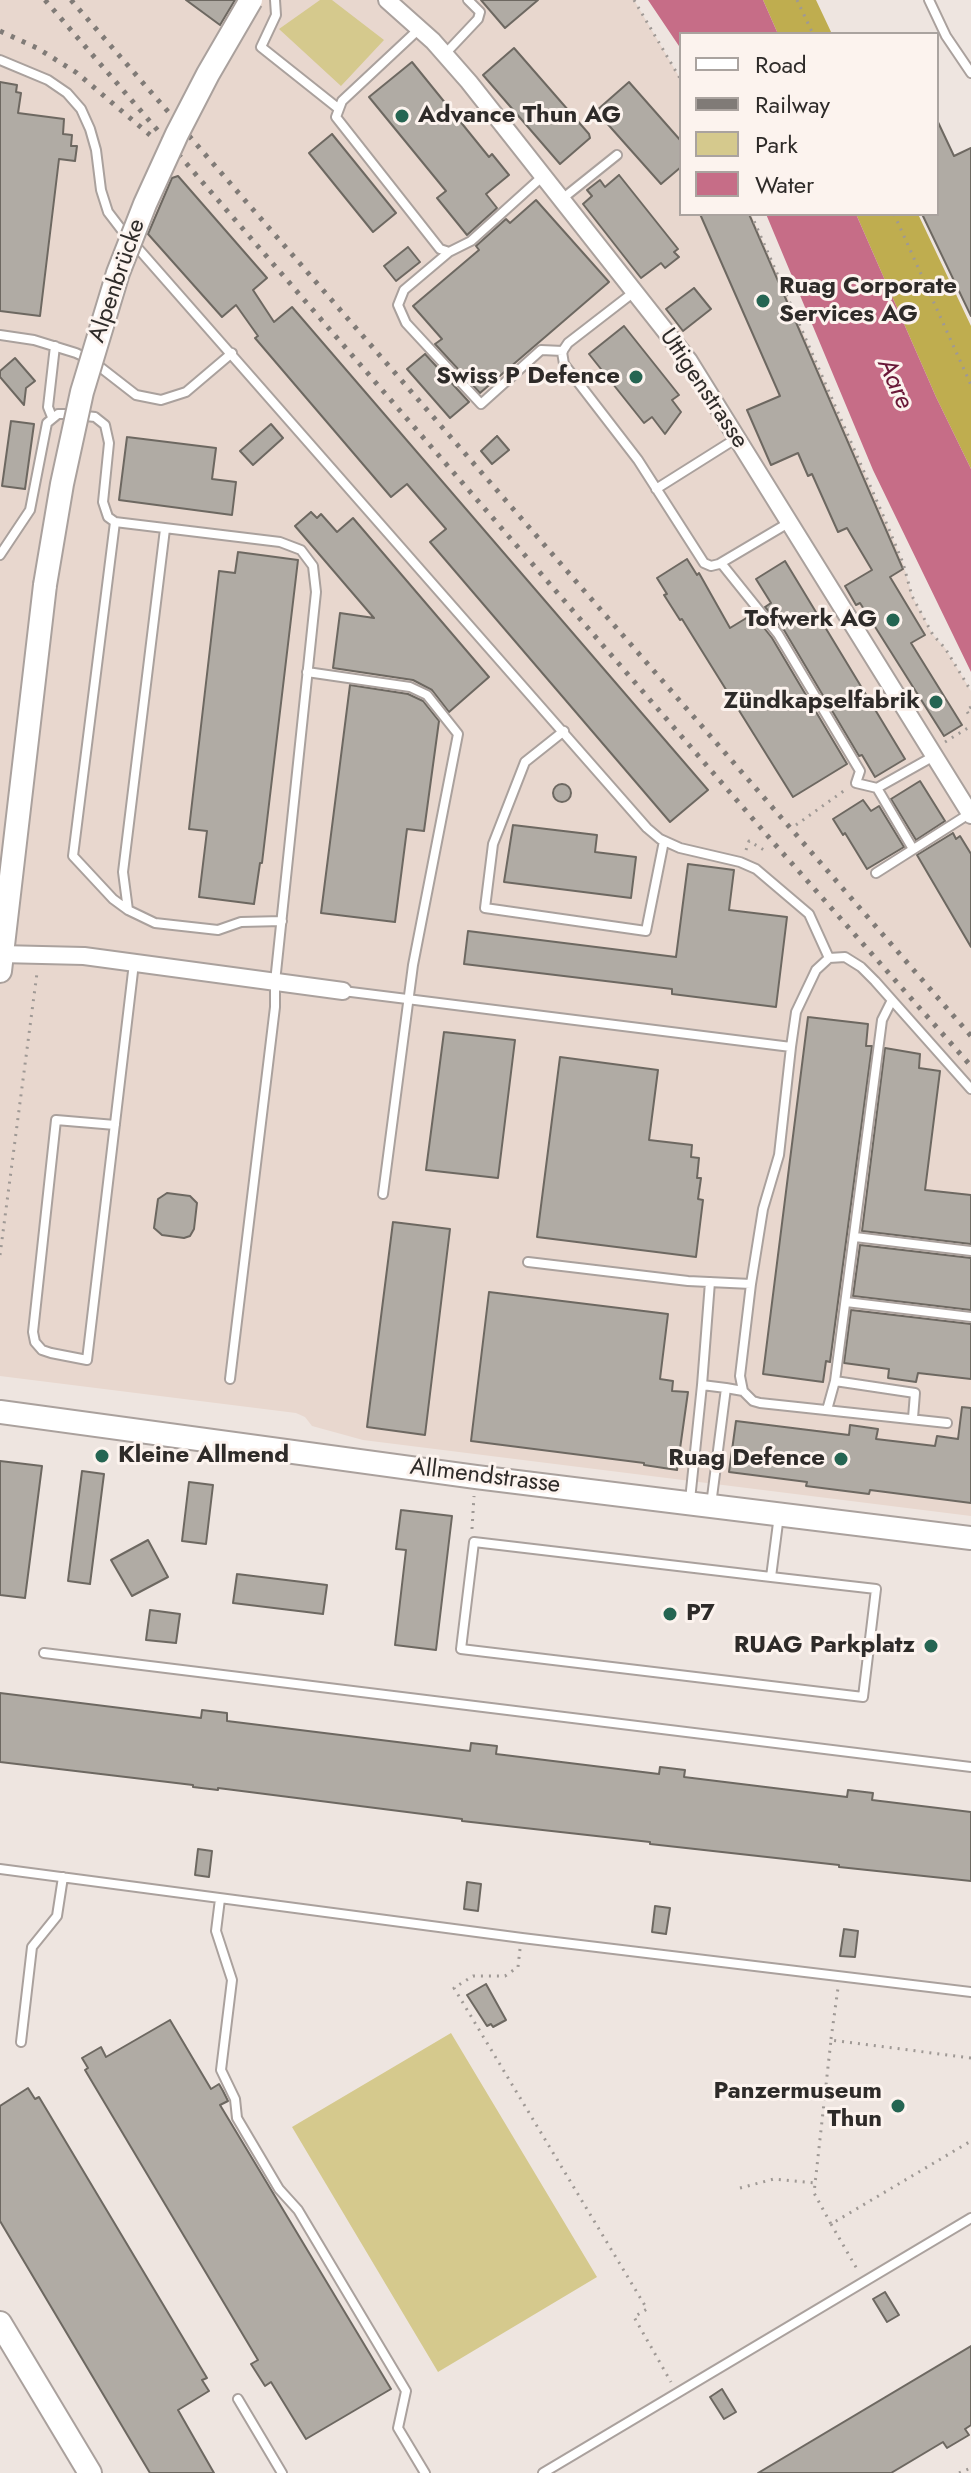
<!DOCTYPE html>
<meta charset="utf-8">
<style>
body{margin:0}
#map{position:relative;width:971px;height:2473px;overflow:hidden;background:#eee5e0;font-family:Jost,sans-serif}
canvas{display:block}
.legend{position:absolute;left:679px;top:32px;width:260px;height:184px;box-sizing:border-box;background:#fcf3ee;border:2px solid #aaa39f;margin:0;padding:10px 14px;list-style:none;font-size:24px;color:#2e2b29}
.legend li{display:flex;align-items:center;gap:16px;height:40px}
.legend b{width:40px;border:2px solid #aaa39f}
</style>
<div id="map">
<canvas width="971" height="2473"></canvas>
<ul class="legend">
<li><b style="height:10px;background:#fff"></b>Road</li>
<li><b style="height:10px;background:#807b77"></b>Railway</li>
<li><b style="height:22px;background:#d5c98d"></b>Park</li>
<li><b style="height:22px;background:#c66d87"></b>Water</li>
</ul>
</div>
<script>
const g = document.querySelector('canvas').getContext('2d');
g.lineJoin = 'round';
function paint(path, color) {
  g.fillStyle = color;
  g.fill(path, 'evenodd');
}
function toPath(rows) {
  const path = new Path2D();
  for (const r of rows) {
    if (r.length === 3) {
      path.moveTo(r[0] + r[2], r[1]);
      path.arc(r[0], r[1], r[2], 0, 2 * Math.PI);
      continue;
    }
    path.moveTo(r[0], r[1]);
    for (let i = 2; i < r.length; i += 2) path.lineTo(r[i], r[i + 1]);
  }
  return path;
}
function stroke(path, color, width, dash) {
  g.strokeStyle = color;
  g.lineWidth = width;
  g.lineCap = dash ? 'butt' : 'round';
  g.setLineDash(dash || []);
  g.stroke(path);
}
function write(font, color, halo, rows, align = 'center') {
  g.font = font + ' Jost,sans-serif';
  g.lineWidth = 6;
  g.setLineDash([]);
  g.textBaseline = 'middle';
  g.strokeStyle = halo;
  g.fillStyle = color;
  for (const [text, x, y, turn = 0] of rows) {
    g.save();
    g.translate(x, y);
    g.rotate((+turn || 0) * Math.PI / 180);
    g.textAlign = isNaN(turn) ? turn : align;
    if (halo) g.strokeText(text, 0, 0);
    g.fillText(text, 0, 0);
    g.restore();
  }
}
const built = toPath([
 [0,0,634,0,681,80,681,214,751,214,883,515,903,563,912,596,933,635,945,648,971,691,971,1516,363,1440,312,1426,305,1417,296,1413,0,1376]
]);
const green = toPath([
 [320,0,332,0,384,40,341,86,279,29],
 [451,2033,597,2277,438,2372,292,2127]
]);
const forest = toPath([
 [763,0,816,0,832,34,778,34],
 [856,214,918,214,971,326,971,469,936,397]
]);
const water = toPath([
 [648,0,763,0,778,34,681,34,681,49],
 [766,214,856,214,936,397,971,469,971,672,873,470]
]);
const building = toPath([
 [186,0,235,0,220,25,186,0],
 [481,0,538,0,505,28,481,0],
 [514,48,589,134,590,138,560,164,483,75,514,48],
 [412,62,489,157,492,154,509,175,486,194,497,208,467,235,437,198,446,191,369,97,412,62],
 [0,82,17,85,16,92,21,93,18,113,64,119,63,134,72,135,71,146,77,146,75,161,59,159,40,316,0,311,0,82],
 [629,82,681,141,681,167,661,184,596,111,629,82],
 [937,120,954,156,971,148,971,316,922,214,937,214,937,120],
 [332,134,396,213,373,232,309,153,332,134],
 [619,175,678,249,674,252,679,257,665,268,661,263,641,278,583,204,592,196,587,190,600,180,605,187,619,175],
 [178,176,267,278,253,290,274,322,292,307,708,790,670,822,430,542,446,529,407,484,391,497,255,338,258,336,236,305,222,317,148,234,172,178,178,176],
 [536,200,609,282,480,393,435,344,442,339,413,306,479,250,476,246,506,219,510,223,536,200],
 [700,214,749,214,903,569,890,577,925,635,911,643,962,725,944,736,860,603,856,605,845,586,872,570,847,528,838,532,812,474,808,476,798,453,771,465,747,410,780,396,700,214],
 [408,247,420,262,396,281,384,266,408,247],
 [694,288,711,309,683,331,666,309,694,288],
 [624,326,679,395,672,400,681,412,665,434,652,417,644,423,589,354,624,326],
 [425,354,469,402,450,418,407,369,425,354],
 [15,358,35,381,26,388,24,405,0,377,0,371,15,358],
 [11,421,34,424,25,489,2,486,11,421],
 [271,424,283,438,253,465,240,451,271,424],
 [497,436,509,450,492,464,481,451,497,436],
 [127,437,216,448,212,479,236,482,232,515,119,500,127,437],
 [311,512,317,518,321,514,337,532,353,518,489,677,449,712,432,690,413,680,333,668,340,613,374,618,295,526,311,512],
 [238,552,298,560,262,863,260,863,254,904,199,897,207,831,189,829,219,571,235,573,238,552],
 [687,559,697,575,699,573,730,628,753,614,772,638,847,764,793,797,682,619,680,620,664,595,667,594,657,578,687,559],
 [785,561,905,759,875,777,862,755,859,756,784,630,765,607,771,603,756,579,785,561],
 [350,685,408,694,423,701,439,721,424,831,407,829,395,922,321,913,350,685],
 [920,781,945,821,916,840,891,799,920,781],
 [562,793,9],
 [863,800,871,811,879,806,904,847,867,869,845,833,843,835,833,819,863,800],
 [513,825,597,835,595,852,636,857,631,898,504,882,513,825],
 [953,833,956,839,960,836,971,854,971,947,917,855,953,833],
 [688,864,734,870,729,910,787,917,776,1007,672,994,672,989,464,964,468,931,676,957,688,864],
 [808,1017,868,1024,866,1046,872,1046,830,1362,826,1361,823,1382,763,1374,808,1017],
 [444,1032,515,1040,498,1178,426,1170,444,1032],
 [885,1048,920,1054,919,1068,940,1071,925,1190,971,1195,971,1244,862,1231,885,1048],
 [560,1057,658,1070,649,1140,692,1145,691,1157,699,1158,697,1178,701,1178,698,1199,703,1200,696,1257,537,1237,560,1057],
 [167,1193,190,1196,197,1203,194,1229,190,1236,184,1238,162,1235,154,1228,158,1199,167,1193],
 [393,1222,450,1229,425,1435,367,1427,393,1222],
 [860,1245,971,1258,971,1310,853,1296,860,1245],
 [489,1292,668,1314,660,1379,673,1381,672,1391,688,1392,677,1470,644,1465,644,1463,471,1441,489,1292],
 [851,1310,971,1324,971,1379,918,1373,916,1382,888,1378,889,1369,844,1363,851,1310],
 [962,1407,971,1408,971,1503,870,1490,869,1494,806,1486,807,1482,729,1472,736,1421,849,1435,850,1425,878,1429,876,1439,935,1446,937,1436,958,1439,962,1407],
 [0,1461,42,1466,25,1598,0,1595,0,1461],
 [82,1471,104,1474,90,1584,68,1581,82,1471],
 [189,1482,213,1485,206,1544,182,1541,189,1482],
 [401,1510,452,1516,436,1650,395,1645,406,1550,396,1549,401,1510],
 [148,1540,168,1577,132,1596,111,1560,148,1540],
 [237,1574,327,1585,323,1614,233,1603,237,1574],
 [150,1610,180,1614,176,1643,146,1640,150,1610],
 [0,1693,201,1718,202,1710,227,1713,227,1721,470,1751,471,1743,497,1746,496,1754,659,1774,660,1767,685,1770,684,1777,847,1797,848,1790,873,1793,872,1800,971,1812,971,1881,839,1867,839,1865,650,1844,650,1842,462,1821,462,1819,218,1788,218,1790,193,1787,193,1785,0,1762,0,1693],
 [198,1849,212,1851,209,1877,195,1875,198,1849],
 [467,1882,481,1884,478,1911,464,1909,467,1882],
 [655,1906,670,1908,666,1934,652,1932,655,1906],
 [844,1929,858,1931,855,1957,840,1956,844,1929],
 [486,1984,506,2020,493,2027,491,2024,487,2026,467,1995,486,1984],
 [170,2020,211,2089,219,2084,223,2091,228,2101,220,2105,391,2389,306,2439,271,2382,265,2386,251,2364,258,2360,85,2070,88,2068,82,2058,101,2047,106,2057,170,2020],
 [28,2088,35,2099,39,2097,207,2378,202,2380,209,2391,178,2410,214,2473,150,2473,0,2221,0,2106,28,2088],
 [885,2292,899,2315,887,2322,873,2299,885,2292],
 [971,2346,971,2425,965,2429,969,2435,947,2448,943,2442,891,2473,758,2473,971,2346],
 [722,2389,736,2412,724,2419,710,2397,722,2389]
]);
const path = toPath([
 [634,0,681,80],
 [797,0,813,34],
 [751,214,883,515,903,563,912,596,933,635,945,648,971,691],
 [894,214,971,385],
 [971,707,966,710,971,718],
 [945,742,971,726],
 [796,825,845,790],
 [746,850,749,841,764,850,766,848],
 [0,1255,37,973],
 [472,1529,474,1496],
 [520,1949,518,1967,505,1976,473,1976,454,1988,647,2309,634,2317,671,2382],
 [831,2039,838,1988],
 [971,2058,831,2040,814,2193,831,2224,971,2141],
 [740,2188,774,2179,815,2183],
 [831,2224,857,2269],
 [959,2473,971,2468]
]);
const service = toPath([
 [275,0,276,15,261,47,339,109],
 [929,0,946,36,971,73],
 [419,29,342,101,336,117,440,249,449,252,471,241,543,176],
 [445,54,478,19,480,12,468,0],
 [0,60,48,80,67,93,81,109,90,129,96,150,101,190,108,212,121,229,647,828,660,839,680,848,740,862,756,869,809,914,829,958],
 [562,199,617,155],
 [449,252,404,290,398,305,406,323,481,404,541,350,563,351],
 [634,292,568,343,562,352,564,364,638,460,704,563,711,566,719,564,790,522],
 [0,335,34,340,76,353,91,360,136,395,161,400,186,392,232,353],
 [52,417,48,407,55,346],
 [656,489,737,438],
 [115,522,73,856,113,899,128,910],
 [165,529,123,872,128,910,155,923,218,930,241,922,282,921],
 [0,555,30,510,47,423,58,414,68,414,95,417,105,425,109,443,103,502,108,517,115,522,280,542,301,550,313,566,316,592,275,982,275,1007,230,1379],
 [721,563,778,634,860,771,856,783,877,788,934,756],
 [307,672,410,687,427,695,458,734,413,965,383,1194],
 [564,731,525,762,493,844,485,908,646,931,664,841],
 [877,788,913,849],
 [876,873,969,814],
 [343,991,791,1047,796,1012,816,970,829,958,845,957,861,967,875,981,971,1089],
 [791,1047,779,1155,763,1209,751,1284,740,1376,743,1391,753,1401,760,1403,947,1423],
 [115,1125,56,1120,33,1332,35,1342,42,1350,51,1353,87,1360,134,963],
 [855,1237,971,1251],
 [528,1262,688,1281,751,1284],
 [710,1282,702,1385,726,1388],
 [846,1302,971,1317],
 [835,1381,915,1393,913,1418],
 [827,1410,835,1381,882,1020,892,1000],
 [690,1500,702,1385],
 [711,1505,726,1388,743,1391],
 [771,1577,474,1542,461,1649,863,1697,876,1589,771,1577,779,1515],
 [44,1653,971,1767],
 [0,1869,522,1938,971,1992],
 [220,1899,216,1931,232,1980,221,2070,235,2099,237,2118,279,2189,298,2210,406,2391,398,2428,425,2473],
 [21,2042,32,1947,57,1916,63,1877],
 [238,2399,282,2473],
 [543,2473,971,2218]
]);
const minor = toPath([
 [387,0,433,41,469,82,689,361,971,815],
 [0,954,84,956,343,991]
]);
const secondary = toPath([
 [0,971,45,585],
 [0,1412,476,1477,971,1538],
 [0,2323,90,2473]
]);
const rail = toPath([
 [45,0,772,841,971,1066],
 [71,0,971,1036],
 [0,31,37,48,77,73,150,135]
]);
const secondaryBridge = toPath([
 [45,585,62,484,82,392,118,273,145,204,177,134,208,74,251,0]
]);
const markers = [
 [402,116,8,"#256552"],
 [763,301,8,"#256552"],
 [636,377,8,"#256552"],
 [893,620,8,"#256552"],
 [936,702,8,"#256552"],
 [102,1456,8,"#256552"],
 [841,1459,8,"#256552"],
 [670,1614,8,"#256552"],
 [931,1646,8,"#256552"],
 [898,2106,8,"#256552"]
];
const poiNames = [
 ["Advance Thun AG",418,116,"left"],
 ["Ruag Corporate",779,287,"left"],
 ["Services AG",779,315,"left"],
 ["Swiss P Defence",620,377],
 ["Tofwerk AG",877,620],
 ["Zündkapselfabrik",920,702],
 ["Kleine Allmend",118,1456,"left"],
 ["Ruag Defence",825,1459],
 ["P7",686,1614,"left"],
 ["RUAG Parkplatz",915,1646],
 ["Panzermuseum",882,2092],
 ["Thun",882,2120]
];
const streetNames = [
 ["Alpenbrücke",118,281,-71],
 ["Uttigenstrasse",703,389,56],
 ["Allmendstrasse",485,1477,7]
];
const waterNames = [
 ["Aare",894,384,66]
];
paint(built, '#e8d7ce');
paint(green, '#d5c98d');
paint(forest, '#bfad4f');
paint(water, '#c66d87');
paint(building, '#b0aba4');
stroke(building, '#6d6861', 2);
stroke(service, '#aaa19d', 12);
stroke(minor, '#aaa19d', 20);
stroke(secondary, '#aaa19d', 26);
stroke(path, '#9f9995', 3, [2, 6]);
stroke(service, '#fff', 8);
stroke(minor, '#fff', 16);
stroke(secondary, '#fff', 22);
stroke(rail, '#807b77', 5, [4, 8]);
stroke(secondaryBridge, '#aaa19d', 26, []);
stroke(secondaryBridge, '#fff', 22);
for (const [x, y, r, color] of markers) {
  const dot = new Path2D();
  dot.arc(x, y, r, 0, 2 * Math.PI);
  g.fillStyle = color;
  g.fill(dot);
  stroke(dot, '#fcf3ee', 3);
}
write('bold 24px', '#2e2b29', '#fcf3ee', poiNames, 'right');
write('24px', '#2e2b29', '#fcf3ee', streetNames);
write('italic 26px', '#691737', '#fcf3ee', waterNames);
</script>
